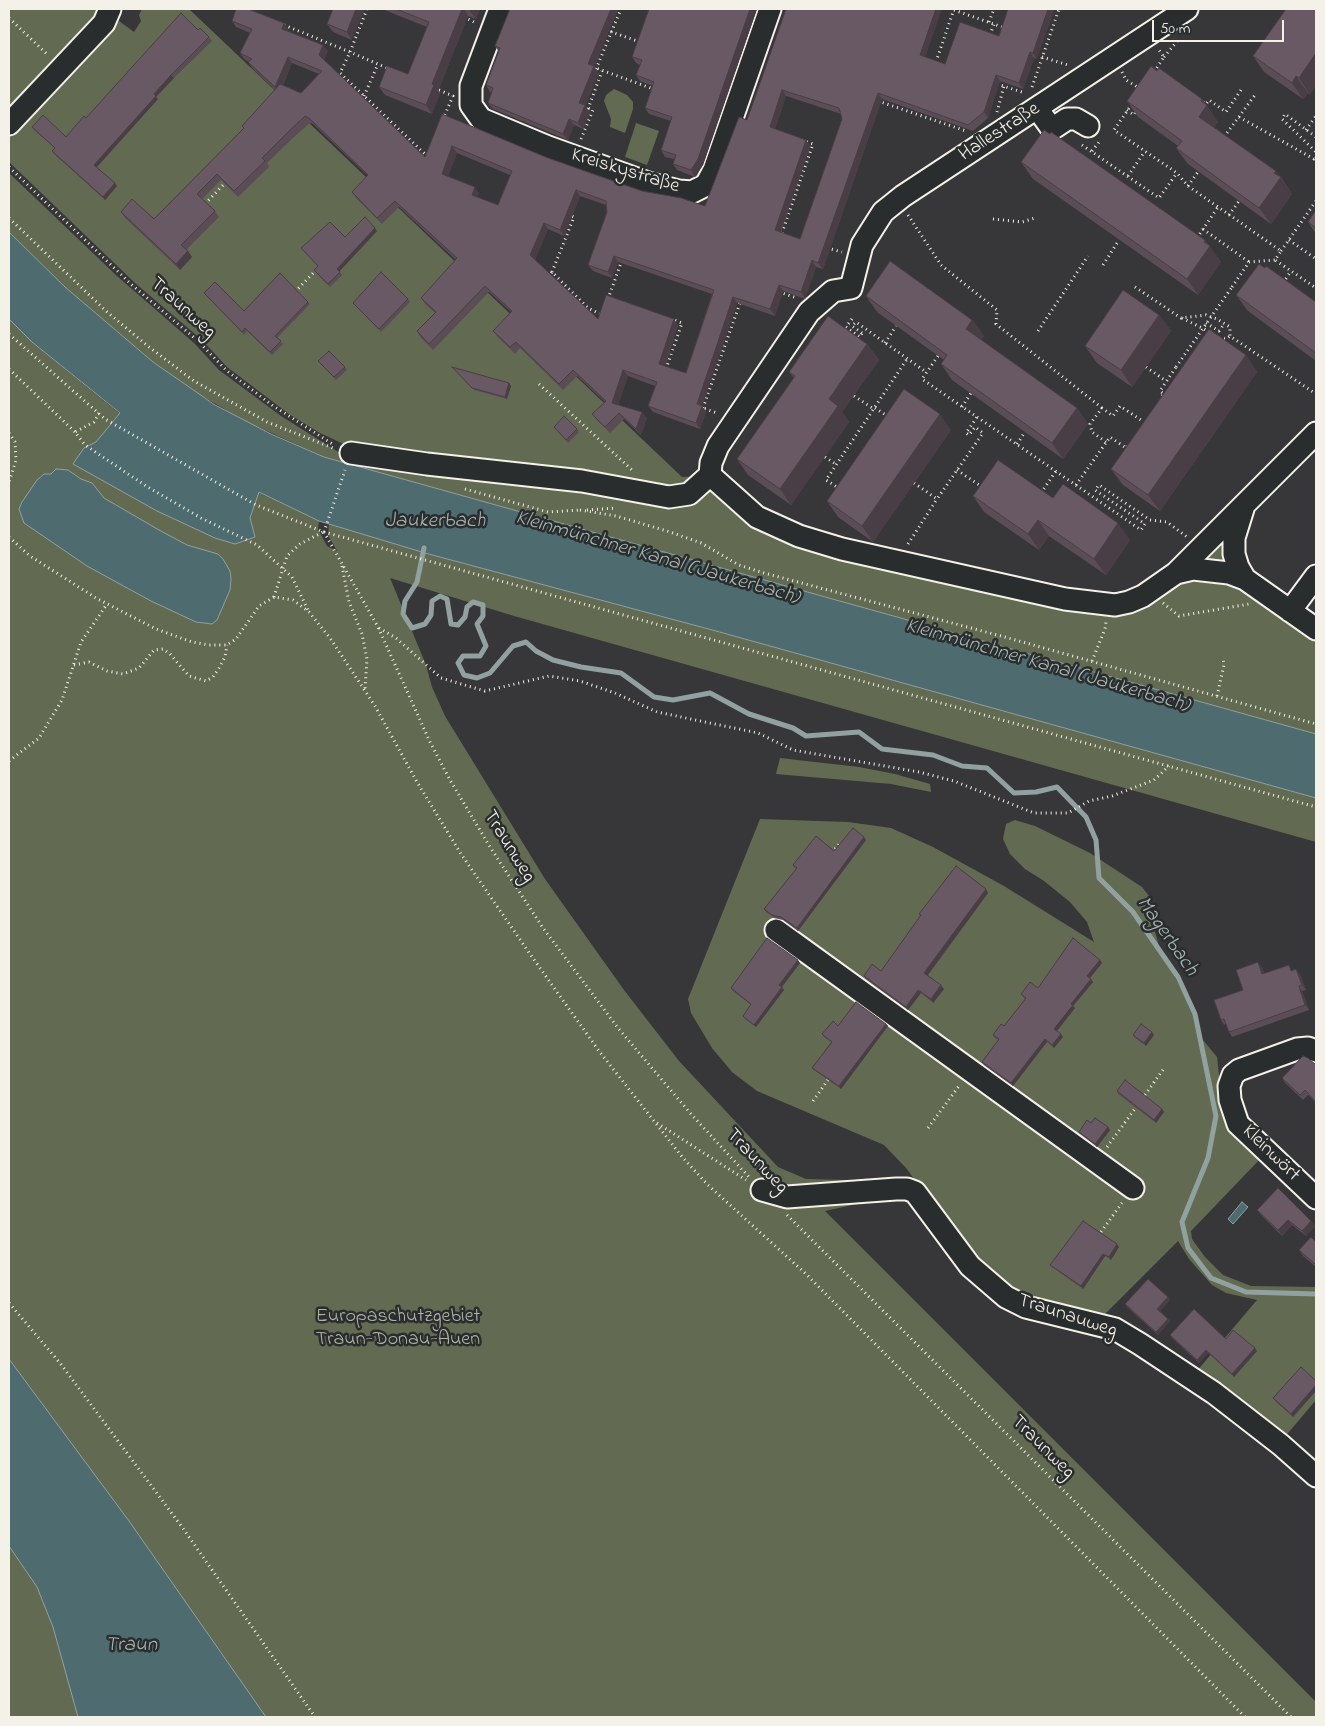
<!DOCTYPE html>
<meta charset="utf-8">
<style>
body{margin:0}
#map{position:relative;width:1325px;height:1726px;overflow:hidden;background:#373639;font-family:"Indie Flower",sans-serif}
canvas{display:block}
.frame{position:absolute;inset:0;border:10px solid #f4f1e8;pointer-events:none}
.scale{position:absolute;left:1152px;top:20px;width:132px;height:22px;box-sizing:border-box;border:2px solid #f4f1e8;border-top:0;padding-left:6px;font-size:15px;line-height:18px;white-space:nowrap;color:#f4f1e8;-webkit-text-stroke:4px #2a2d2e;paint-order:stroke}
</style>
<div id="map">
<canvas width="1325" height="1726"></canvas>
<div class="frame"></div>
<div class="scale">50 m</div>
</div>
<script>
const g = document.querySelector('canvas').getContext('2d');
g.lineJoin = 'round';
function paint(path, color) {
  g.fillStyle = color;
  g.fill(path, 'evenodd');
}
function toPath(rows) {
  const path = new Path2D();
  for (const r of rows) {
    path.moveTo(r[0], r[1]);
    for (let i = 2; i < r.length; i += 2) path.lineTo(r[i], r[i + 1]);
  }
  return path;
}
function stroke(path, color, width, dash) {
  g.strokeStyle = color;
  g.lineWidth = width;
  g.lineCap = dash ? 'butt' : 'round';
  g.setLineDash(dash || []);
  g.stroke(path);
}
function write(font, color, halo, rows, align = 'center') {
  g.font = font + ' "Indie Flower",sans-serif';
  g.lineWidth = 5;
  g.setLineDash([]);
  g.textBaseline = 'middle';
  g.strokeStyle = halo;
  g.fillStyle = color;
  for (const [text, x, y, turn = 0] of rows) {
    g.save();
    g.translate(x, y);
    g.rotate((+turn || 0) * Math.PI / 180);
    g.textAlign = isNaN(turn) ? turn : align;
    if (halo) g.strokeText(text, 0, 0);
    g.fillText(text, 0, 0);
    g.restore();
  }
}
const green = toPath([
 [9,9,101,9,97,17,9,110],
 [142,9,189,9,682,477,703,476,690,490,350,447,320,433,289,414,227,367,202,340,135,283,9,162,9,137,119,21,134,32,141,21,139,15],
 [614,89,627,95,633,102,633,109,625,133,610,127,611,119,604,101,606,95],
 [636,123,659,131,647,165,625,157],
 [9,173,117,276,194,343,219,370,281,416,343,455,630,493,704,485,738,509,1077,604,1173,581,1222,575,1316,634,1316,734,324,457,243,420,190,389,153,362,65,287,9,232],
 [9,319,32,342,120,414,102,436,258,492,319,521,318,529,327,546,337,551,328,535,329,524,425,553,716,631,1316,798,1316,842,514,616,390,578,426,665,432,687,445,716,545,879,624,990,679,1061,778,1167,806,1179,896,1181,871,1201,825,1211,1316,1702,1316,1717,9,1717],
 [1231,524,1233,569,1193,563],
 [780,758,859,767,895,774,930,784,931,792,891,784,776,774],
 [760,819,848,822,891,828,933,847,1004,886,1094,942,1087,922,1070,902,1044,881,1025,869,1010,854,1003,839,1006,824,1015,820,1035,826,1090,853,1142,887,1152,900,1153,925,1159,946,1194,1014,1198,1034,1217,1057,1224,1119,1263,1156,1191,1231,1192,1239,1205,1257,1223,1275,1251,1286,1316,1287,1316,1400,1283,1439,1196,1372,1257,1300,1226,1293,1212,1285,1189,1259,1178,1241,1105,1314,1053,1308,1029,1301,991,1278,926,1196,907,1169,884,1145,757,1091,732,1072,712,1048,691,1013,688,999]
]);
const water = toPath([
 [9,232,65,287,153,362,215,405,271,434,324,457,1316,734,1316,798,716,631,425,553,319,521,259,492,250,518,255,537,235,544,215,538,157,511,73,464,84,448,96,442,120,413,32,342,9,319,9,232],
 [56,469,68,470,81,479,92,483,104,498,159,530,187,545,218,554,223,559,230,571,231,579,230,590,217,620,212,624,196,622,151,601,87,566,24,523,19,509,22,502,37,480,44,474,51,474,56,469],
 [1242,1202,1248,1207,1233,1224,1228,1219,1242,1202],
 [9,1359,129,1521,266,1717,78,1717,53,1627,37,1587,9,1546,9,1359]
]);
const stream = toPath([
 [424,548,417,582,405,601,403,614,412,628,425,624,431,615,432,601,440,596,447,599,451,624,458,625,465,617,467,607,473,602,483,605,483,616,477,624,486,646,480,656,463,656,458,663,464,675,477,678,490,673,513,646,526,642,536,651,553,660,581,667,621,673,654,697,673,700,710,693,749,714,793,728,806,736,859,732,882,749,933,755,962,766,987,768,1014,793,1036,792,1057,787,1086,817,1096,840,1099,878,1133,912,1178,977,1195,1014,1216,1116,1208,1158,1182,1222,1188,1248,1211,1278,1246,1292,1316,1294]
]);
const path = toPath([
 [367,9,350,52,389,69],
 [954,10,1005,28],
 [464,17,476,23],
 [9,18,48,55],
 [989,22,994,9],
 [284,25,350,52,340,73,427,156],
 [606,30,640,42],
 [990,35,994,24],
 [1042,57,1068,65],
 [1164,57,1179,39],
 [936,62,954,9],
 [593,67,656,90],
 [596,69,621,9],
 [1122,72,1126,80,1139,88],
 [1154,72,1164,57,1159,50],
 [997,84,1025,93],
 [1032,87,1059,9],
 [439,90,453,96,443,119],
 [364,96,378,64],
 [878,101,966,131],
 [1203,102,1206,104,1209,100,1226,112,1243,87],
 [1132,104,1114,130,1177,173,1188,186,1281,251,1275,260,1316,288],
 [588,109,602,71],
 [1127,110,1134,115,1137,110],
 [997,112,1004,86],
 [1239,117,1314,159,1316,156],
 [1306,130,1316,116],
 [1224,137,1255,95],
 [1316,137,1285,114,1282,119,1316,152],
 [581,139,593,110,585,107],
 [1082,145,1159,198,1177,173],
 [1092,151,1099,142],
 [9,167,132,285,198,341,226,370,272,405,334,445],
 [1128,176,1145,151],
 [1188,186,1198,172],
 [205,204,226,182],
 [908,215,941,265,997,310,996,324,1102,408],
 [1229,215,1239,201],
 [9,218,106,311,149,347,194,381,267,422,333,448],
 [993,219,1022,222,1035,218],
 [1203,229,1249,262],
 [782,233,813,144,804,141],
 [1197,238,1218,207],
 [1289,240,1316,259],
 [827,248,842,252],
 [1281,251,1316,201],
 [1103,265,1119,240],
 [552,272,574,217,569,215],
 [548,277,552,272,588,308,602,315],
 [1283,283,1291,271],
 [1135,287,1181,318,1206,315,1217,319,1230,327,1230,336,1316,394],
 [1232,287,1249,262,1275,260],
 [295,292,316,270],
 [779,292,797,298],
 [608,299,622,260],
 [1182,318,1210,332],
 [852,319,846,327,860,337,862,333],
 [1206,323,1219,331,1224,324],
 [1038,331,1088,256],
 [862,333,852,326,856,322,926,372],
 [9,334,105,419,256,505,324,532,1316,807],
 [1219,338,1226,339,1230,336],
 [885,343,896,326],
 [938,356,922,379,1141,530,1145,524,1095,490,1099,485,1150,520,1167,522,1187,537],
 [1146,367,1166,381],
 [9,369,75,432],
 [666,369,682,323,672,319],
 [539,384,632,470],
 [854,396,874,409],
 [1162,396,1164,394,1160,391,1176,367],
 [700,407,717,413],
 [962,407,971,393],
 [703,408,741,300],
 [875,408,889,417],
 [99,413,94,422,75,432,85,445,146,486,201,518,257,545,292,577,308,610],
 [9,433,15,442,16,460,9,482],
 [1106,442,1092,432,1090,424,1102,408,1113,416,1120,406,1144,422],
 [1017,444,1025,432],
 [825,457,837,465],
 [957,470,982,487],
 [914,483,937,499,983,433,975,427,969,435,966,433,977,417],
 [1076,485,1110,437,1126,448,1127,446],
 [465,489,548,512,581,510],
 [840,489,826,480,907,359],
 [1041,493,1056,471],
 [580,510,616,516,667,531,701,543,739,565,764,573,1001,636,1316,724],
 [587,510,616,508],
 [324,532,378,627,430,742,450,780,490,847,543,928,618,1028,691,1114,749,1177],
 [324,532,345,470],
 [9,537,30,556,96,598,156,629,192,642,209,645,227,645,236,639,259,606,274,597,293,600,309,612,330,638,375,706,417,782,461,854,530,954,599,1051,683,1158,708,1185,806,1274,1245,1717],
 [908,544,937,499],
 [342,566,349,602,362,634,367,659,365,689],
 [274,597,287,556,300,544,323,532],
 [1163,603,1179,616,1249,604],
 [379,628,396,638,441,678,485,691,549,676,580,681,615,693,657,712,758,733,793,750,919,772,954,781,1034,813,1068,813,1089,801,1112,796,1154,780,1169,766],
 [1092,661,1105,629,1106,622],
 [74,665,89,662,107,671,123,674,139,668,154,650,163,649,170,654,189,676,206,681,213,677,219,668,225,657,227,645],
 [1217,696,1224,665,1223,657],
 [9,761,39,738,62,700,81,642,107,604],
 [835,849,841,842],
 [1142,1099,1165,1067],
 [813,1101,830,1077],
 [657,1123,746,1180],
 [928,1128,959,1086],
 [1107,1147,1137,1106],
 [787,1215,1291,1717],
 [1098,1236,1122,1203],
 [9,1303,60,1363,182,1527,315,1717]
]);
const minor = toPath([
 [500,9,471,86,471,105,481,119,548,147,648,183,679,191,692,192,706,185,714,170,770,9],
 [1037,108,1052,129,1067,119,1076,119,1088,126],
 [9,124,104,23,110,9],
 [351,453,427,464,582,481,669,497,689,494,710,475,711,463,718,446,809,312,833,291,851,288,862,245,883,212,903,196,1187,9],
 [710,475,757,517,799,536,842,549,1065,599,1115,605,1129,602,1143,596,1176,573,1193,569,1229,573,1245,579,1316,629],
 [1243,509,1234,538,1234,554,1238,567,1245,579],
 [1176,573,1316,433],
 [1290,611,1316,576],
 [776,930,1133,1188],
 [1316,1051,1308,1048,1297,1049,1239,1070,1233,1075,1229,1086,1230,1100,1238,1124,1316,1198],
 [762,1190,787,1197,896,1189,907,1189,915,1192,970,1266,1006,1297,1026,1307,1115,1329,1140,1344,1214,1393,1281,1445,1316,1476]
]);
const pathBridge = toPath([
 [1176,367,1232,287]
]);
const wall = toPath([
 [333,9,352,40,333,32,327,24],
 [382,9,480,9,476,19,468,16,438,91,440,93,432,114,385,95,379,87,408,74,427,27],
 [507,9,618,9,594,67,599,73,585,106,590,112,583,129,574,125,568,140,493,109,488,103,492,92,490,92,486,85,499,52,495,46,509,11],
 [649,9,757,9,703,165,695,177,677,170,673,164,674,159,665,157,661,150,671,121,649,114,645,108,653,86,640,81,636,75,640,65,636,63,632,57],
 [786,9,945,64,999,36,1008,9,1037,59,1034,58,1023,89,1000,81,988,118,973,131,882,99,823,269,816,267,805,299,783,291,775,316,737,303,702,406,706,412,700,429,653,412,648,406,655,386,628,376,618,404,647,418,641,435,624,419,610,433,597,420,592,414,605,402,577,376,563,390,520,348,515,354,498,337,493,331,511,312,489,292,433,350,421,338,417,331,435,313,425,304,421,298,456,260,399,207,382,224,356,198,352,192,368,176,313,124,310,123,294,137,267,163,269,167,238,197,221,180,202,199,215,211,219,217,186,250,192,257,180,270,125,218,121,212,154,219,244,128,242,126,275,90,253,69,248,62,249,62,244,59,240,53,250,33,236,27,232,21,284,23,288,29,288,31,328,51,324,60,425,157,442,114,548,158,642,191,705,206,747,120],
 [292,63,319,74,301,93,283,85],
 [786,96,841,114,842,119,800,239,781,232,810,146,806,140,775,129],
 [457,153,510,175,498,205,477,197,479,193,448,176],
 [580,196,606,205,607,212,588,265,593,271,612,278,618,262,712,294,686,373,665,366,678,325,598,319,535,260,548,229,564,236],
 [1286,9,1310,95,1308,93,1303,99,1264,72,1253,56],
 [198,30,209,37,212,41,174,78,156,97,158,99,97,167,117,186,105,200,54,154,52,151,55,148,34,130,32,127,66,137],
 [1157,71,1202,99,1218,122,1214,127,1281,177,1292,194,1271,224,1188,164,1176,148,1178,146,1138,117,1127,101],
 [1021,162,1205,240,1221,262,1198,295,1033,179],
 [1316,210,1316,234,1308,222],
 [377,231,339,271,342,275,330,287,316,273,314,270,318,266,301,248,345,237],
 [204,293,244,311,308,302,310,304,277,338,283,344,272,355,247,331,244,335],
 [1236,295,1316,302,1316,361,1248,311],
 [866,296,972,320,984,336,981,340,1077,408,1088,424,1063,459,952,380,941,364,944,360,877,312],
 [408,299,410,302,381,332,353,303],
 [1159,315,1171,331,1132,387,1097,363,1085,346],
 [867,344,879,360,842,412,849,422,791,505,748,475,737,459,794,378,789,372],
 [1246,355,1257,372,1160,511,1123,485,1111,469],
 [318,361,345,367,347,370,336,380],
 [452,367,509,383,511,386,507,399,474,390],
 [554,427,577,429,579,432,568,443],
 [951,430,873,542,838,517,827,501],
 [973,496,1053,498,1130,540,1106,575,1049,536,1039,550,984,512],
 [866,840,798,931,783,920,774,918,766,912,764,909,796,869,793,865],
 [988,893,928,975,944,989,933,1003,921,993,908,1010,866,979,864,976,881,971,921,916,919,914],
 [1100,960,1102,963,1090,978,1093,982,1073,1006,1075,1008,1057,1031,1063,1037,1054,1048,1047,1042,1013,1086,984,1065,982,1062,998,1040,995,1038,993,1035,1004,1026,1025,999,1021,994,1038,988],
 [800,963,782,987,784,990,756,1027,745,1019,743,1016,751,1005,733,991,731,988],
 [1262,967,1264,973,1293,970,1296,969,1300,974,1306,990,1302,991,1309,1010,1232,1037,1229,1032,1226,1024,1224,1025,1221,1020,1243,990],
 [886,1024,888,1026,841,1089,814,1070,812,1068,831,1042,824,1037,822,1034,838,1026],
 [1133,1035,1154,1035,1146,1046,1135,1038],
 [1316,1065,1316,1103,1308,1095,1303,1100,1285,1083,1282,1078],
 [1117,1091,1162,1109,1164,1112,1156,1123,1118,1094],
 [1091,1123,1110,1130,1097,1147,1081,1134,1079,1132],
 [1257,1210,1311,1221,1315,1226,1306,1236,1292,1225,1282,1236,1261,1215],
 [1316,1242,1316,1267,1303,1256,1299,1250],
 [1119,1247,1111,1260,1105,1256,1083,1289,1052,1267,1050,1265],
 [1168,1297,1170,1300,1160,1311,1170,1321,1158,1335,1127,1307,1125,1304],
 [1170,1335,1257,1351,1234,1377,1208,1353,1199,1363,1172,1338],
 [1301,1367,1293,1417,1275,1401,1273,1398]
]);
const shadedWall = toPath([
 [356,9,365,9,352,40,347,32],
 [462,9,464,9,468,16,438,91,440,93,432,114,426,105,432,84],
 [471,9,480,9,476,19,470,11],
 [611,9,618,9,594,67,599,73,585,106,590,112,583,129,578,123,579,103,588,64],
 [750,9,757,9,703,165,695,177,691,170],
 [936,9,942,9,924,61,920,55],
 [1048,9,1055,9,1037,59,1033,53],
 [284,23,288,29,286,35,282,29],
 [323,45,328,51,323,62,319,55],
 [1030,52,1034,58,1023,89,1019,83],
 [1316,53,1316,86,1310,95,1299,78],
 [288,57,292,63,279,93,275,87],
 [171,75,174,78,156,97,158,99,96,168,94,165],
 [996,75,1000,81,988,118,984,112],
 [1296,76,1308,93,1303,99,1292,83],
 [782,90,786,96,774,133,770,127],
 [878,93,882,99,823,269,818,263],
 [1202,99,1218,122,1210,133,1199,117,1201,101],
 [569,119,574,125,568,140,563,134],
 [806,140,810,146,779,236,775,230],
 [452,146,457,153,447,180,442,174],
 [1276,171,1292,194,1271,224,1259,208],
 [115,183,117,186,105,200,103,197],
 [475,187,479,193,476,201,472,195],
 [576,190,580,196,564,236,560,230],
 [544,223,548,229,535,261,530,255],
 [375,228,377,231,339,272,337,269],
 [1205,240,1221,262,1198,295,1187,279],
 [188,251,192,257,180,270,176,264],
 [614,256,618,262,612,278,608,272],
 [812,260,816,267,805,299,801,292],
 [779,285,783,291,775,316,770,309],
 [733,297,737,303,702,406,706,412,700,429,696,423,697,404],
 [1159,315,1171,331,1132,387,1121,370],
 [674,319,678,325,663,370,659,364],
 [972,320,984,336,977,345,966,329],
 [867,344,879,360,842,412,849,422,791,505,780,489,829,399],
 [1246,355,1257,372,1160,511,1148,495],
 [623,370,628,376,617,409,612,403],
 [509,383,511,386,507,399,505,397],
 [1077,408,1088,424,1063,459,1052,443],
 [642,412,647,418,641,435,636,429],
 [940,414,951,430,873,542,862,526],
 [1038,520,1049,536,1039,550,1028,534],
 [1118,523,1130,540,1106,575,1094,559],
 [864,837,866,840,798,931,797,928],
 [986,889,988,893,927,976,924,973],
 [798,960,800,963,781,988,779,985],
 [1100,960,1102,963,1089,979,1087,976],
 [1258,962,1262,967,1266,979,1262,974],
 [1296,969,1300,974,1306,990,1302,985],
 [1091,979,1093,982,1073,1006,1075,1008,1056,1032,1054,1029,1071,1004],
 [941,985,944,989,933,1003,931,999],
 [1299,986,1302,991,1309,1010,1305,1005],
 [782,987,784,990,756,1027,754,1025],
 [918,990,921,993,908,1010,906,1007],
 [886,1024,888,1026,841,1089,839,1086],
 [1152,1032,1154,1035,1146,1046,1144,1043],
 [1061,1034,1063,1037,1054,1048,1052,1045],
 [1045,1039,1047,1042,1013,1086,1011,1083],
 [1162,1109,1164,1112,1156,1123,1154,1120],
 [1108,1127,1110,1130,1097,1147,1095,1144],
 [1288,1220,1292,1225,1282,1236,1278,1230],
 [1311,1221,1315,1226,1306,1236,1302,1231],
 [1117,1244,1119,1247,1111,1260,1109,1257],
 [1103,1254,1105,1256,1083,1289,1081,1286],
 [1168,1297,1170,1300,1159,1312,1157,1309],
 [1168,1319,1170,1321,1158,1335,1156,1332],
 [1255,1348,1257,1351,1234,1377,1232,1374],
 [1206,1350,1208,1353,1199,1363,1197,1360],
 [1316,1385,1316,1391,1293,1417,1291,1414]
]);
const building = toPath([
 [236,9,248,9,284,23,282,29,323,45,319,55,425,157,442,114,548,158,642,191,681,198,705,206,739,117,747,120,786,9,936,9,920,55,945,64,960,22,999,36,1008,9,1048,9,1033,53,1030,52,1019,83,996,75,984,112,968,125,878,93,818,263,812,260,801,292,779,285,770,309,733,297,697,404,702,406,696,423,648,406,657,382,623,370,612,403,642,412,636,429,619,413,605,427,592,414,606,401,573,370,559,384,516,342,510,347,493,331,512,311,485,286,429,344,417,331,436,312,421,298,457,258,395,201,377,218,352,192,368,175,309,118,305,116,289,131,262,158,265,161,234,191,217,174,197,194,215,211,181,245,188,251,176,264,121,212,132,199,154,219,244,128,242,126,280,84,301,93,322,71,288,57,275,87,248,62,252,59,240,53,252,29,232,21,236,9],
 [782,90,839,108,842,119,800,239,775,230,806,140,770,127,782,90],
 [452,146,512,171,498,205,472,195,475,187,442,174,452,146],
 [576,190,606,201,607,212,588,265,608,272,614,256,714,290,686,373,659,364,674,319,606,295,598,319,530,255,544,223,560,230,576,190],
 [333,9,356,9,347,32,327,24,333,9],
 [396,9,462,9,432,84,434,85,426,105,379,87,387,66,408,74,429,22,396,9],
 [508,9,611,9,588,64,594,66,579,103,585,105,578,123,569,119,563,134,488,103,493,88,486,85,500,48,495,46,510,9,508,9],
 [649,9,750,9,698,159,691,170,673,164,676,155,661,150,672,117,645,108,654,82,636,75,642,60,632,57,649,9],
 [1286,9,1316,9,1316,53,1299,78,1296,76,1292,83,1253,56,1286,9],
 [181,13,198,30,200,28,209,37,171,75,154,94,156,96,94,165,115,183,103,197,52,151,55,148,32,127,43,115,66,137,84,116,86,118,181,13],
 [1151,66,1157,71,1159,68,1202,99,1201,101,1207,105,1199,117,1276,171,1274,173,1281,177,1259,208,1176,148,1182,141,1127,101,1151,66],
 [1044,130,1050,134,1051,132,1205,240,1204,242,1210,246,1187,279,1021,162,1044,130],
 [1316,210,1316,228,1308,222,1316,210],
 [365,217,375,228,337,269,340,272,328,284,314,270,318,266,301,248,330,222,345,237,365,217],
 [890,261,972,320,966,329,1077,408,1052,443,941,364,947,355,866,296,890,261],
 [1259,264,1265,268,1266,266,1316,302,1316,353,1236,295,1259,264],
 [381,272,408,299,379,329,353,303,381,272],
 [280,273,308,302,275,336,281,341,270,352,245,328,242,332,204,293,215,282,244,311,280,273],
 [1123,290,1159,315,1121,370,1085,346,1123,290],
 [828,316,867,344,829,399,838,406,780,489,737,459,795,376,789,372,828,316],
 [1209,329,1246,355,1148,495,1111,469,1209,329],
 [329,351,345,367,334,377,318,361,329,351],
 [452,367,509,383,505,397,472,388,452,367],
 [904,389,940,414,862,526,827,501,904,389],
 [564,416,577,429,566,440,554,427,564,416],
 [998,460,1053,498,1063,484,1118,523,1094,559,1038,520,1028,534,973,496,998,460],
 [853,828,864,837,797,928,781,917,772,915,764,909,797,868,793,865,816,836,834,851,853,828],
 [956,866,986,889,924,973,941,985,931,999,918,990,906,1007,864,976,872,964,881,971,921,915,919,914,956,866],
 [767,938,798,960,779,985,782,987,754,1025,743,1016,751,1004,731,988,767,938],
 [1073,938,1100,960,1087,976,1091,979,1071,1004,1073,1005,1054,1029,1061,1034,1052,1045,1045,1039,1011,1083,982,1062,999,1039,993,1035,1001,1024,1004,1026,1026,998,1021,994,1030,982,1038,988,1073,938],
 [1258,962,1262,974,1289,965,1291,971,1296,969,1302,985,1299,986,1305,1005,1229,1032,1224,1019,1221,1020,1214,1000,1243,990,1236,970,1258,962],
 [856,1002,886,1024,839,1086,812,1068,832,1042,822,1034,833,1021,838,1026,856,1002],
 [1141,1024,1152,1032,1144,1043,1133,1035,1141,1024],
 [1303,1056,1308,1058,1316,1065,1316,1102,1305,1090,1300,1095,1282,1078,1303,1056],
 [1125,1080,1162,1109,1154,1120,1117,1091,1125,1080],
 [1095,1118,1108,1127,1095,1144,1079,1132,1087,1120,1091,1123,1095,1118],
 [1278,1188,1311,1221,1302,1231,1288,1220,1278,1230,1257,1210,1278,1188],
 [1083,1221,1117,1244,1109,1257,1103,1254,1081,1286,1050,1265,1083,1221],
 [1311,1237,1316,1242,1316,1265,1299,1250,1311,1237],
 [1148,1279,1168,1297,1157,1309,1168,1319,1156,1332,1125,1304,1148,1279],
 [1194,1309,1226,1339,1233,1330,1255,1348,1232,1374,1206,1350,1197,1360,1170,1335,1194,1309],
 [1301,1367,1316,1381,1316,1385,1291,1414,1273,1398,1301,1367]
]);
const streetNames = [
 ["Hallestraße",1000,133,-33],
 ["Kreiskystraße",625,172,17],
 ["Traunweg",182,309,42],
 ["Traunweg",508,847,58],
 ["Kleinwört",1270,1154,44],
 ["Traunweg",756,1162,47],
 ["Traunauweg",1067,1317,18],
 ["Traunweg",1042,1448,45]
];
const parkNames = [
 ["Europaschutzgebiet",398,1318],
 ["Traun-Donau-Auen",398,1341]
];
const waterNames = [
 ["Jaukerbach",435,523],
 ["Kleinmünchner Kanal (Jaukerbach)",657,559,16],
 ["Kleinmünchner Kanal (Jaukerbach)",1047,667,16],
 ["Magerbach",1166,937,55],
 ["Traun",131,1647]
];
paint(green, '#626b52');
paint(water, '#4e6c70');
stroke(water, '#90a1a0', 1);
stroke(stream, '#90a1a0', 5);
stroke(minor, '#f4f1e8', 25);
stroke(path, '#f4f1e8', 3, [1, 4]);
stroke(minor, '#2a2d2e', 21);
stroke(pathBridge, '#f4f1e8', 3, [1, 4]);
paint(wall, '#5a4d56');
paint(shadedWall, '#4a3e46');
paint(building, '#695964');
stroke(building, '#4a3e46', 1);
write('20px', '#f4f1e8', '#2a2d2e', streetNames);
write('20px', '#b2b5a4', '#2a2d2e', parkNames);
write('italic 21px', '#a9b5b2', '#2a2d2e', waterNames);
</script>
